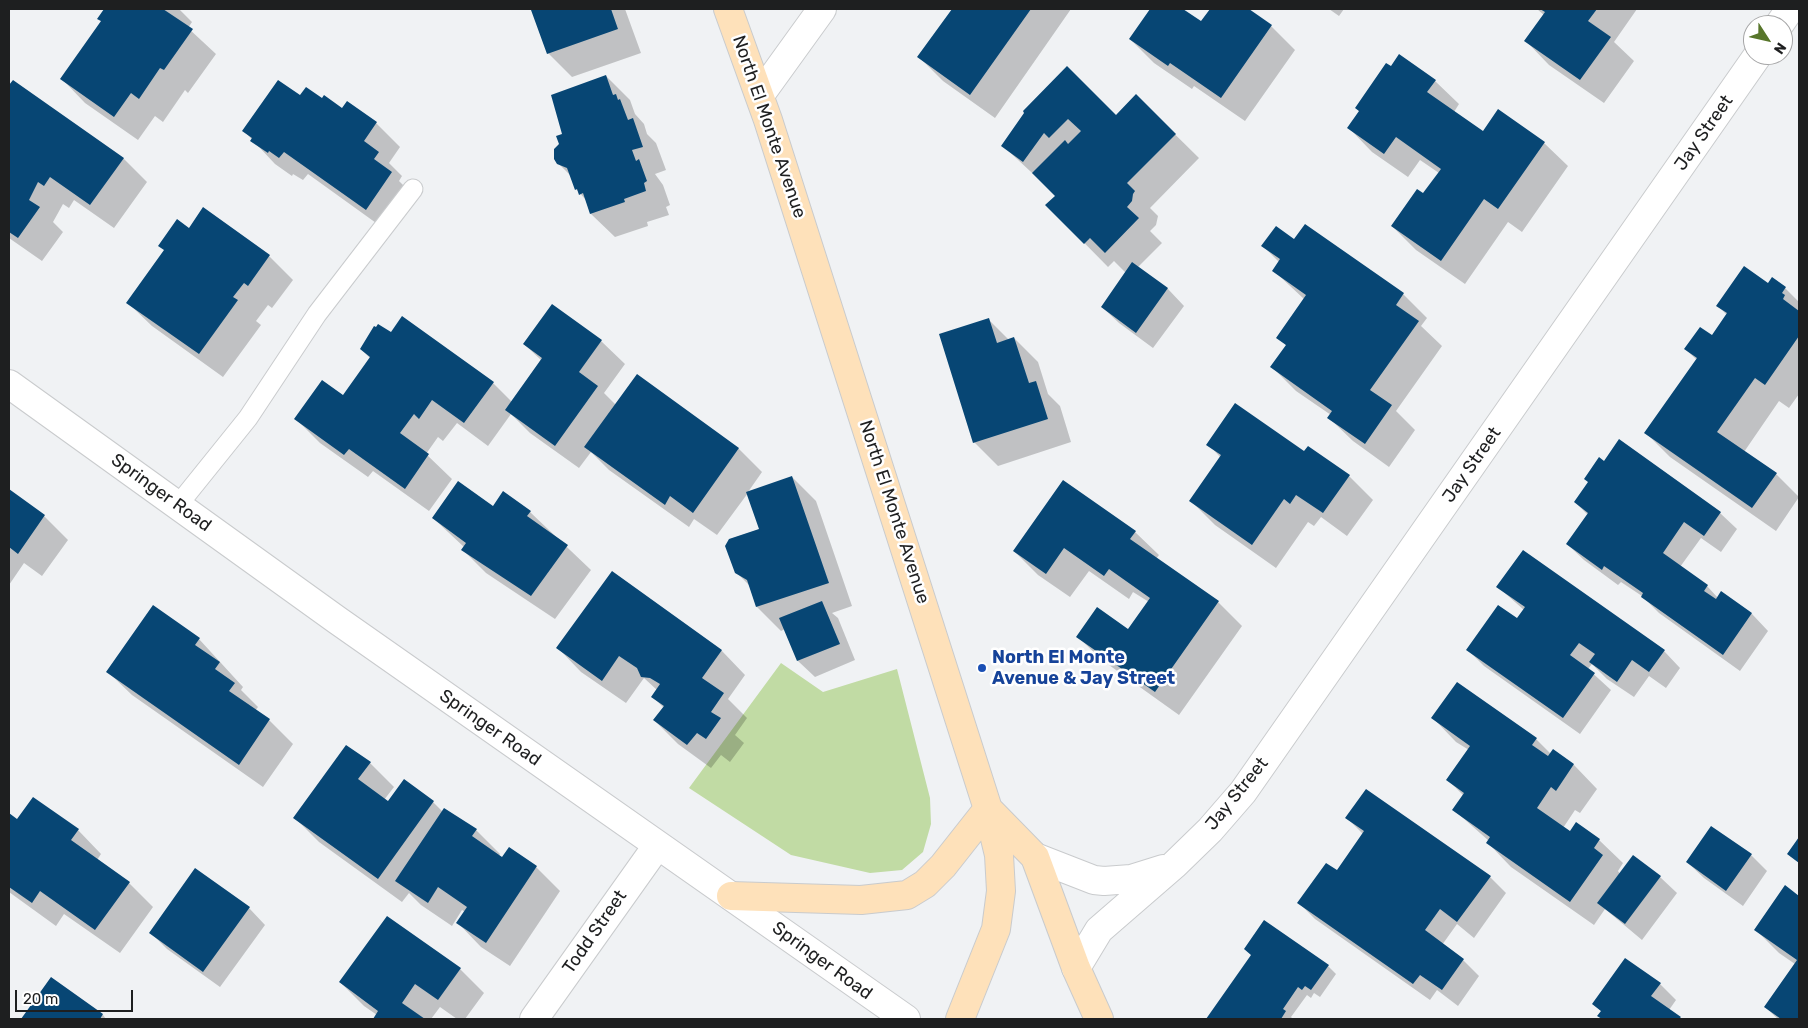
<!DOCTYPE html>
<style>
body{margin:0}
#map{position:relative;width:1808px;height:1028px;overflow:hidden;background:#f0f2f4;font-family:Rubik,sans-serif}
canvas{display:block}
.frame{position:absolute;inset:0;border:10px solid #1e1f20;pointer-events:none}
.north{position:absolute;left:1743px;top:15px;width:50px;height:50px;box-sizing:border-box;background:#fff;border:1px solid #a5a5a6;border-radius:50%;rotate:125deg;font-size:14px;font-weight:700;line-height:20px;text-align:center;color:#1e1f20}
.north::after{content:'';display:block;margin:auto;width:18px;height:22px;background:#58762b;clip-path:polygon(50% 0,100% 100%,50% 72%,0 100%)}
.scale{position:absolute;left:15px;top:990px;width:118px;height:22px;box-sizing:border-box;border:2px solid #1e1f20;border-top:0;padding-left:6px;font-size:15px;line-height:18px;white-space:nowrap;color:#1e1f20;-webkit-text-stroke:4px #fff;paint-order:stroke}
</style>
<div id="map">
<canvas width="1808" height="1028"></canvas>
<div class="frame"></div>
<div class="north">N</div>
<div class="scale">20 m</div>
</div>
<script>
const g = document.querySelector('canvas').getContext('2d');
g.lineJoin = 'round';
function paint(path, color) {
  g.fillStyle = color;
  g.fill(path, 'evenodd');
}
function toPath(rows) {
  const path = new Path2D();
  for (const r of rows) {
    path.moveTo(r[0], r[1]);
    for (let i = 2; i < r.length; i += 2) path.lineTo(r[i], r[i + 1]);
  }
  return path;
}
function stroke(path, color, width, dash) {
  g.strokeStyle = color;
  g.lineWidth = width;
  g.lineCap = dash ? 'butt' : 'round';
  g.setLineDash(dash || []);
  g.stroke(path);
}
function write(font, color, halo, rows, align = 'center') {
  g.font = font + ' Rubik,sans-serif';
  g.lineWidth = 5;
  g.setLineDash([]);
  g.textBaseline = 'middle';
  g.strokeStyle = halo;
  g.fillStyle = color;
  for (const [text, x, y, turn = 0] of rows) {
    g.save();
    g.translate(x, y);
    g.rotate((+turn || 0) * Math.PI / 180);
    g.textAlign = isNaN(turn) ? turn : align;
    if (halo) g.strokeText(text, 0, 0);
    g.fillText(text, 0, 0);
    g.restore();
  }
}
const green = toPath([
 [781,663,823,692,897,669,930,798,931,824,923,852,902,870,870,873,791,855,689,788]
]);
const shadow = toPath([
 [105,9,160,9,157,12,159,14,163,9,179,9,192,22,188,28,216,54,188,93,185,90,163,122,155,116,138,140,85,103,62,79,102,22,98,19],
 [539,9,625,9,641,53,572,77,548,53,533,11],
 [953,9,1071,9,995,118,943,81,919,57],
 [1152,9,1181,9,1201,23,1211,9,1246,9,1271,26,1295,50,1245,121,1194,86,1192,89,1154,63,1130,39],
 [1329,9,1344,9,1339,16],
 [1537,9,1637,9,1614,42,1634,61,1604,103,1549,65,1526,41,1544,15],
 [606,76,630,100,635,114,644,124,647,134,656,143,666,170,655,174,663,185,670,205,666,207,669,215,647,222,648,226,615,237,591,214,586,200,576,189,571,176,558,163,560,144,564,135],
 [1435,81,1459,104,1454,112,1483,133,1544,143,1568,166,1522,232,1508,222,1465,284,1416,250,1392,226,1424,195,1439,173,1420,160,1408,177,1372,152,1349,128,1360,112,1356,108],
 [13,82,123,158,147,182,114,228,74,200,69,208,63,204,53,222,63,232,42,261,9,238,9,88],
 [1136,96,1199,158,1150,208,1158,216,1156,225,1150,231,1162,243,1137,268,1168,289,1184,306,1153,348,1119,323,1102,307,1126,273,1114,261,1108,267,1047,205,1057,196,1003,146,1026,113,1116,117],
 [300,97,322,100,343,109,347,103,376,123,400,147,389,163,402,176,399,181,415,197,390,233,308,174,303,180,293,174,292,176,275,164,244,131],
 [1305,226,1403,294,1427,318,1421,326,1442,346,1396,411,1415,430,1389,467,1353,441,1329,418,1331,415,1296,391,1272,367,1287,346,1278,337,1304,299,1274,271,1279,262,1263,246,1295,241],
 [189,230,269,256,293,280,272,308,268,305,256,321,261,325,223,377,152,326,128,303,165,251],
 [1768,285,1785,288,1799,302,1799,394,1789,408,1779,401,1744,452,1776,474,1799,497,1776,531,1670,457,1646,433,1697,360,1685,349,1712,337,1727,315,1718,306],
 [989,320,1009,340,1014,338,1038,362,1048,394,1060,406,1071,442,998,466,974,442],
 [391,334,493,383,512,402,541,360,524,344,601,341,625,364,604,393,616,405,637,376,739,449,762,472,748,492,792,477,816,501,852,606,832,613,838,618,855,660,815,677,798,661,785,629,781,631,757,607,751,587,736,572,760,530,748,493,717,535,694,519,689,527,609,470,591,452,579,468,530,433,511,414,488,446,457,423,443,441,438,437,426,454,452,479,429,511,373,471,368,477,320,443,296,419,343,397,371,359,361,349],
 [1208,444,1304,453,1349,476,1373,500,1347,536,1321,517,1314,526,1308,522,1276,568,1215,525,1191,501,1221,458],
 [9,491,44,516,68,540,42,576,24,563,9,585],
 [1575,502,1720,513,1737,529,1721,552,1701,538,1680,567,1707,586,1718,598,1722,593,1752,614,1768,631,1740,671,1659,613,1642,596,1621,582,1618,585,1584,560,1567,544,1588,515],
 [530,512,591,570,555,619,486,573,463,550,464,547,433,518],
 [1135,532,1159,555,1156,559,1218,602,1242,626,1179,715,1102,660,1078,637,1129,631,1149,602,1133,592,1129,599,1089,571,1070,597,1038,575,1014,551],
 [612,573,722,651,745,675,728,699,747,718,735,735,744,743,730,762,721,755,711,768,678,744,654,720,664,708,653,697,657,690,644,678,626,703,581,672,558,648],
 [1498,587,1664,651,1680,668,1666,688,1649,676,1634,697,1607,679,1592,664,1588,669,1611,690,1580,734,1484,666,1468,650,1517,620,1524,610],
 [199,639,243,687,241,690,258,707,255,711,269,720,293,744,263,787,132,695,108,672],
 [1433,718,1536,739,1551,754,1553,751,1574,765,1597,789,1580,813,1575,810,1563,828,1570,833,1599,840,1623,863,1618,871,1620,874,1660,877,1677,893,1642,940,1605,909,1594,925,1511,867,1488,843,1489,841,1454,810,1464,796,1448,780,1469,750,1456,742],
 [370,763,394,787,384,800,388,803,433,802,443,812,445,809,476,830,500,854,499,856,536,867,560,891,510,966,481,947,458,923,465,912,462,910,452,926,421,905,409,893,402,902,319,842,295,818],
 [9,815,17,820,78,830,101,854,97,860,129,883,153,907,120,953,64,914,56,926,9,892],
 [1347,818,1490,877,1506,893,1474,938,1457,924,1442,945,1463,960,1479,976,1458,1006,1437,990,1430,1000,1315,919,1299,903,1338,872,1363,834],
 [1751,855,1767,871,1743,906,1704,878,1687,862],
 [1785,887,1799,897,1799,1019,1778,1019,1765,1007,1795,964,1779,953,1755,929],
 [249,908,265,925,220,987,167,949,150,932],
 [1252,956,1328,966,1336,974,1320,997,1314,993,1311,998,1307,995,1291,1017,1293,1019,1207,1019],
 [460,969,484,993,465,1019,457,1019,440,1007,431,1019,374,1019,377,1015,364,1006,340,982],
 [52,979,103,1015,106,1019,23,1019],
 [1660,984,1676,1000,1669,1010,1681,1019,1602,1019,1599,1016,1602,1012,1594,1004]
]);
const building = toPath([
 [104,9,163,9,193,29,164,70,160,68,139,99,131,93,114,117,60,79,101,21,97,19],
 [535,9,611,9,618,29,547,54,531,10],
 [952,9,1031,9,970,95,917,57],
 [1150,9,1183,9,1201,21,1210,9,1249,9,1272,25,1221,98,1170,63,1168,66,1129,39],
 [1540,9,1597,9,1588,21,1611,37,1580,80,1524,41,1545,12],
 [1399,54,1436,80,1427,92,1483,131,1498,109,1545,142,1498,209,1484,199,1441,261,1391,226,1417,189,1423,193,1441,169,1396,137,1384,154,1347,128,1359,111,1355,108,1386,63,1391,66],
 [1067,66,1116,115,1136,94,1176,134,1127,183,1135,191,1133,194,1132,201,1127,207,1139,218,1105,253,1090,238,1084,244,1045,205,1055,196,1032,173,1065,140,1068,144,1081,131,1068,119,1049,138,1044,133,1023,162,1001,146,1024,113,1023,111],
 [606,75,613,95,616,94,618,100,620,99,628,120,633,118,643,147,632,150,636,161,639,159,647,181,644,183,646,191,624,199,625,202,590,214,583,193,579,195,577,189,575,190,567,168,557,164,554,159,554,149,559,144,556,136,562,134,551,95],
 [13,80,124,158,90,205,50,177,44,186,38,182,29,200,40,207,18,238,9,232,9,85],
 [278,80,300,95,306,87,322,98,324,95,342,108,347,101,377,122,364,141,379,152,374,159,392,172,366,210,284,152,279,158,269,151,268,153,250,141,252,138,242,131],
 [203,207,270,255,248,286,244,283,233,297,238,300,199,354,126,303,164,250,158,246,177,219,189,228],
 [1305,224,1404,293,1396,305,1419,321,1370,390,1392,405,1365,444,1327,418,1332,411,1270,367,1286,345,1276,338,1306,295,1272,271,1280,259,1261,246,1276,226,1294,239],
 [1132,262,1168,288,1136,333,1101,307],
 [1744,266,1768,283,1772,277,1786,287,1782,293,1785,295,1783,299,1799,311,1799,336,1765,385,1755,378,1717,432,1777,473,1752,508,1644,433,1697,358,1684,349,1700,327,1712,335,1727,313,1716,306],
 [552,304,602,340,579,372,598,386,555,446,505,410,542,358,523,344],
 [402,316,494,382,464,423,432,400,419,419,414,414,400,433,429,454,405,489,349,449,344,455,294,419,322,380,343,395,370,357,360,349,374,326,376,327,378,324,391,332],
 [989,318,997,343,1014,337,1029,383,1036,381,1048,419,973,443,939,334],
 [637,374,739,448,693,513,670,496,665,505,584,447],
 [1235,403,1304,451,1308,446,1350,475,1323,513,1296,495,1290,504,1284,499,1252,545,1189,501,1221,455,1206,445],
 [1619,439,1721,512,1704,536,1684,522,1663,553,1708,585,1704,591,1716,599,1721,591,1752,613,1723,655,1641,597,1643,593,1604,566,1602,570,1566,544,1588,513,1574,502,1588,482,1584,479,1599,457,1604,461],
 [792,476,829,583,756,607,747,580,735,573,725,546,729,539,759,529,746,492],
 [1063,480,1136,531,1130,539,1219,601,1155,692,1076,637,1097,607,1128,629,1150,598,1109,569,1104,576,1064,548,1046,574,1013,551],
 [458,481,493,506,503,491,531,511,527,516,568,545,531,596,461,550,466,543,432,518],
 [9,489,45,515,18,554,9,547],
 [1523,550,1665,650,1649,672,1632,660,1617,682,1589,662,1595,654,1579,643,1570,655,1595,673,1563,718,1466,650,1498,605,1517,618,1525,607,1496,587],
 [612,571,722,650,702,678,724,693,711,712,721,718,706,739,697,733,687,745,653,720,664,706,651,697,660,684,650,678,641,677,637,668,619,656,602,681,556,648],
 [822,601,840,644,797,661,779,618],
 [153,605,200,638,195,645,220,662,215,669,235,683,229,691,270,719,239,765,106,672],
 [1457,682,1537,738,1532,745,1548,756,1553,749,1574,764,1556,791,1551,787,1537,808,1570,831,1576,822,1600,839,1594,848,1603,855,1570,902,1486,843,1490,837,1452,810,1464,793,1446,780,1470,746,1431,718],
 [346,745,371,762,358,779,388,801,404,779,434,801,378,879,293,818],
 [1366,789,1491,876,1457,922,1440,909,1425,930,1464,959,1442,990,1420,975,1413,984,1297,903,1326,863,1337,870,1364,831,1345,818],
 [33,797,79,829,71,840,130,882,95,930,40,891,32,903,9,887,9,813,17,819],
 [444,808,477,829,472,836,502,857,509,847,537,866,486,943,456,923,467,907,438,887,428,903,395,881],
 [1711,826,1752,854,1726,891,1686,862],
 [1799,837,1799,863,1787,854],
 [1633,855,1661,876,1625,924,1597,903],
 [195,868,250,907,203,972,149,933],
 [1785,885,1799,896,1799,1019,1781,1019,1764,1007,1797,960,1754,930],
 [387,916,461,968,438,1000,415,984,402,1003,425,1019,373,1019,378,1011,339,982],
 [1264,920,1329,965,1311,990,1305,986,1302,990,1298,987,1283,1009,1286,1011,1281,1019,1206,1019,1251,955,1244,949],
 [1625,958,1661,983,1651,996,1681,1017,1679,1019,1602,1019,1597,1016,1601,1011,1592,1004],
 [51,977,103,1014,100,1019,21,1019]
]);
const service = toPath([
 [178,505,248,418,317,314,413,189]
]);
const minor = toPath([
 [1779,25,1790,9],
 [1035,857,1094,880,1104,881,1131,879,1163,869],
 [1076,968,1099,930,1174,865,1210,830,1243,792,1758,55],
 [534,1019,657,846]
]);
const tertiary = toPath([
 [760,95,822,9],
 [9,384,337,620,906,1019]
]);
const secondary = toPath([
 [728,9,768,120,988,809,999,855,1001,891,996,929,960,1019],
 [988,809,1035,857,1076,968,1099,1019],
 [731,896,861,900,907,895,925,884,943,866,988,809]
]);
const markers = [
 [982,668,5,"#1a4fb4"]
];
const streetNames = [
 ["North El Monte Avenue",769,127,71],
 ["Jay Street",1704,133,-55],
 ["Jay Street",1472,465,-55],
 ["Springer Road",161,493,36],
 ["North El Monte Avenue",894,512,72],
 ["Springer Road",490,728,35],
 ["Jay Street",1237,794,-51],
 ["Todd Street",595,932,-55],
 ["Springer Road",822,961,36]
];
const transitNames = [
 ["North El Monte",992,658],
 ["Avenue & Jay Street",992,679]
];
paint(green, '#c1dba4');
paint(shadow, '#0003');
paint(building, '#074674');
stroke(service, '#c9cbcd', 21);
stroke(minor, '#c9cbcd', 30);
stroke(tertiary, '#c9cbcd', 30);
stroke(secondary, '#c9cbcd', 30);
stroke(service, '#fff', 19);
stroke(minor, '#fff', 28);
stroke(tertiary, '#fff', 28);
stroke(secondary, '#fee1ba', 28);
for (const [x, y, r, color] of markers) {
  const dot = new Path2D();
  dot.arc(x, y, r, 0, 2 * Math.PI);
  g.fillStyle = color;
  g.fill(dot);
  stroke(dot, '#fff', 2);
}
write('18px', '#1e1f20', '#fff', streetNames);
write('bold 18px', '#164399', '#fff', transitNames, 'left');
</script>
